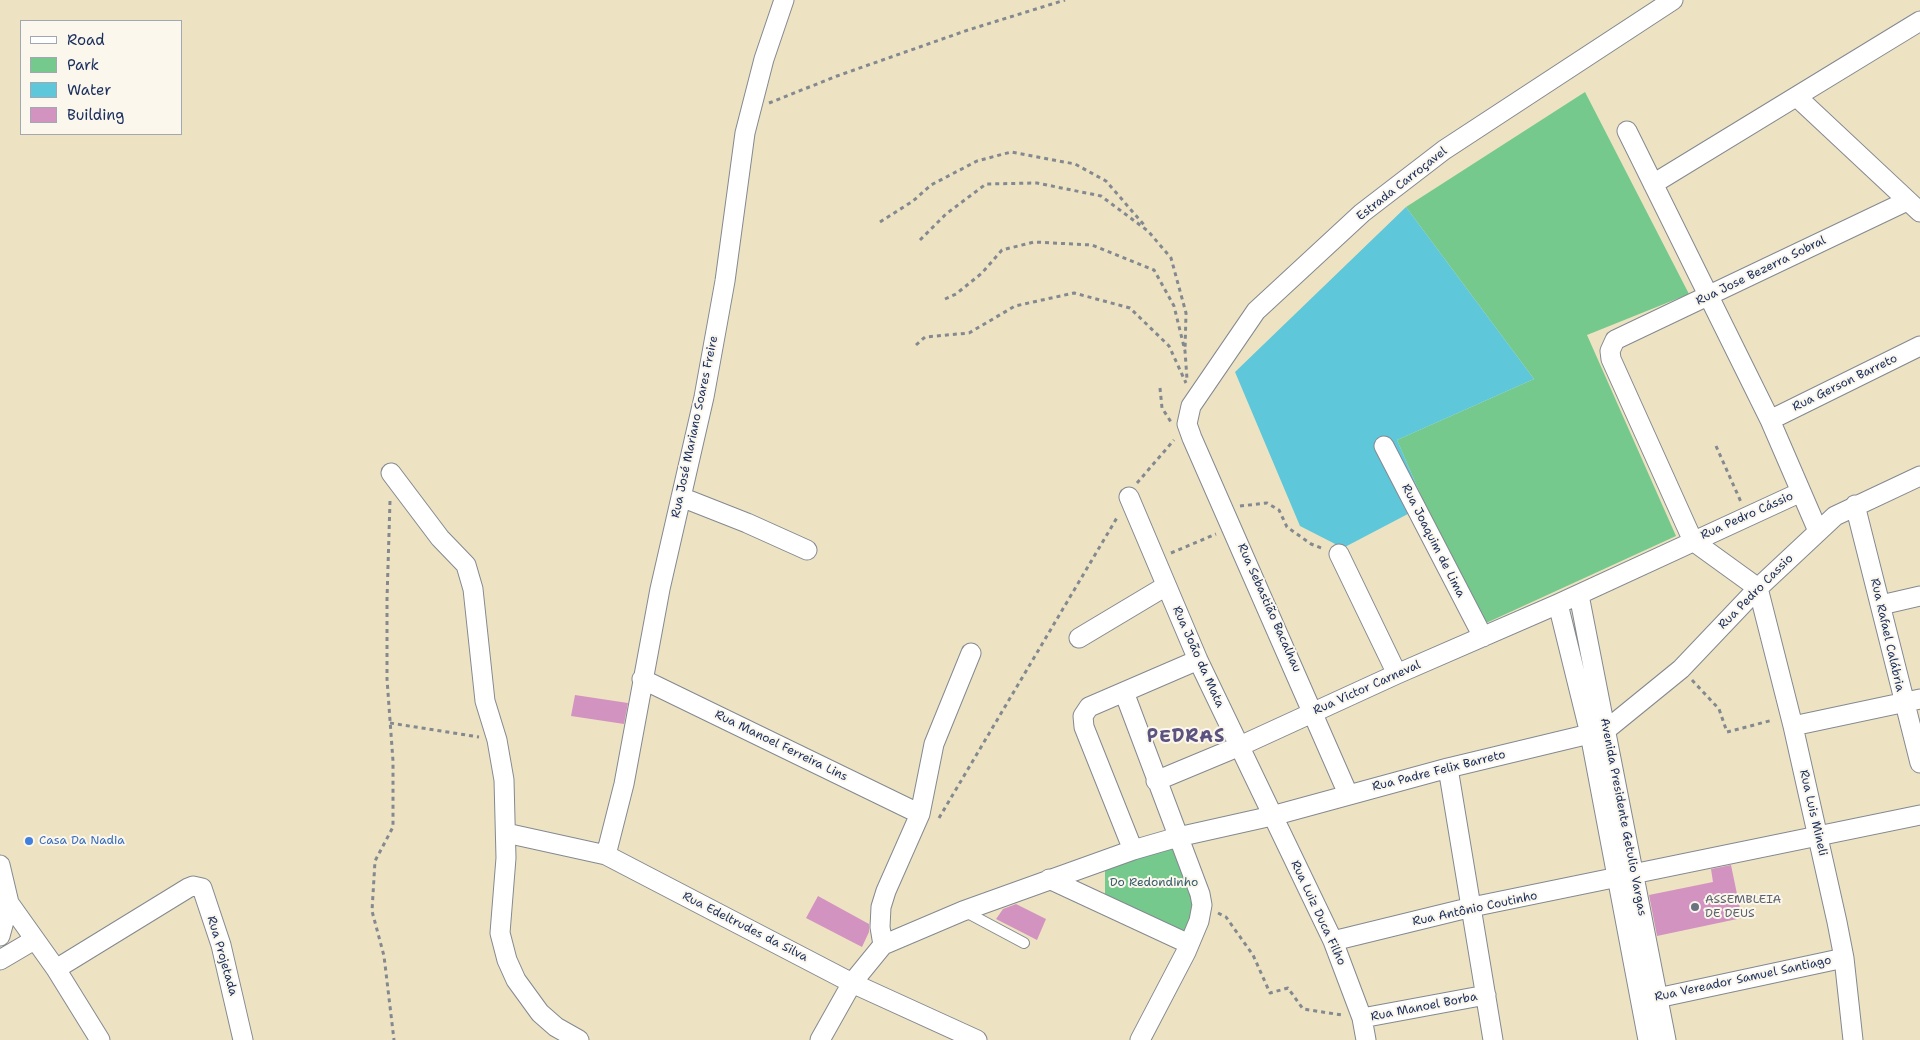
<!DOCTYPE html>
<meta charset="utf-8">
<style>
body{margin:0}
#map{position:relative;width:1920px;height:1040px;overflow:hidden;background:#ede3c3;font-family:"Shantell Sans",sans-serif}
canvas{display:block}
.legend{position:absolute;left:20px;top:20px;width:162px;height:115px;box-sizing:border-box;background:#fbf7ec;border:1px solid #a1a7b3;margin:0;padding:6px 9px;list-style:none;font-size:15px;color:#1b2f5e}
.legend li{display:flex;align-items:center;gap:10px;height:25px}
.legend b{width:25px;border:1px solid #a1a7b3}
</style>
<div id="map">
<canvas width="1920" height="1040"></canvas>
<ul class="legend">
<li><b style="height:6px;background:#fff"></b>Road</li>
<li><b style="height:14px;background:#75c98c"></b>Park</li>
<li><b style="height:14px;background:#5ec7d9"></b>Water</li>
<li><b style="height:14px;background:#d393c0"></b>Building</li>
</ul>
</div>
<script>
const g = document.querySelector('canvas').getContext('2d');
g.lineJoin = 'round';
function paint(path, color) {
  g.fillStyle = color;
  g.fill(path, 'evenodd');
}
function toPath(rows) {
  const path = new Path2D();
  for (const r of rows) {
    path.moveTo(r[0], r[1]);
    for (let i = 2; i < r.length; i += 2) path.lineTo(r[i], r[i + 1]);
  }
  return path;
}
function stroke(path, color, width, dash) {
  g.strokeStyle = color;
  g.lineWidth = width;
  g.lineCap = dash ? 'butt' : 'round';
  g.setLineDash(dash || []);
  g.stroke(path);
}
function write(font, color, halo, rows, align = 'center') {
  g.font = font + ' "Shantell Sans",sans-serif';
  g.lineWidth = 4;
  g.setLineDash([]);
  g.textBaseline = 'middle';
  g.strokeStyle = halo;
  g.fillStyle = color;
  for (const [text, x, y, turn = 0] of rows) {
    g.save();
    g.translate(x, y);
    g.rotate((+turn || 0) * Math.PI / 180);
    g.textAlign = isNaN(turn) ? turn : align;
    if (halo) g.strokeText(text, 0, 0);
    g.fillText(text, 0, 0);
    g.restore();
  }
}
const green = toPath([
 [1585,92,1689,294,1587,335,1676,536,1484,624,1425,505,1397,440,1534,379,1406,207],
 [1176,841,1194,906,1185,936,1105,897,1105,864]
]);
const water = toPath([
 [1406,207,1534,379,1397,440,1425,505,1343,548,1300,526,1235,372]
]);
const building = toPath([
 [575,695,628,703,624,724,571,716],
 [1731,865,1742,918,1657,936,1649,895,1713,882,1711,869],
 [818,896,869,924,869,932,862,947,806,918],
 [1016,904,1046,919,1037,940,996,919,1003,909]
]);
const path = toPath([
 [769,103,837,76,968,30,1065,0],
 [880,222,913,201,931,185,977,161,1011,152,1075,164,1106,181,1145,226],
 [920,240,946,214,986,184,1037,183,1101,196,1148,231,1171,258,1186,313,1185,351],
 [945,299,956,294,982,273,1002,250,1034,242,1092,245,1154,270,1174,306,1185,351,1187,379],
 [916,345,925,337,969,333,1015,306,1074,293,1130,308,1169,346,1186,383],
 [1160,388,1162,408,1171,422],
 [1716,446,1741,502],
 [1137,483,1174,440],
 [390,501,387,599,387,679,393,761,393,827,375,861,372,911,384,956,394,1040],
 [1240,506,1267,503,1279,510,1287,527,1311,544,1324,549],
 [1171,553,1216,534],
 [1692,680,1719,709,1727,732,1773,720],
 [390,723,479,737],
 [939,818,1118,516],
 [1218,913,1226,917,1253,955,1270,993,1288,988,1303,1009,1342,1015]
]);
const lane = toPath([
 [964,911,1024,943]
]);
const street = toPath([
 [1797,97,1920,212],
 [1627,131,1770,420,1818,531],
 [1653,184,1920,21],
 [1770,420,1920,346],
 [1384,446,1483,637],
 [391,473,440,538,466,565,473,589,485,701,497,740,504,780,506,858,500,933,507,960,516,980,540,1013,556,1027,579,1040],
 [681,497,747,523,807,550],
 [1129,497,1198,660,1333,941,1362,1018,1366,1040],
 [1855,505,1920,763],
 [1339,554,1397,674],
 [1579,595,1666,1040],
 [1558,604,1590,734,1648,1040],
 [1881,605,1920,596],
 [1079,638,1166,586],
 [642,679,920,814],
 [1124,692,1200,894,1202,905,1199,921,1186,952,1140,1040],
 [1793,726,1920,699],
 [1448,768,1493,1040],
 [1156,781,1240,746,1397,674,1558,604,1801,492],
 [1348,794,1192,438,1187,424,1191,406,1256,311,1362,213,1444,150,1673,0],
 [506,833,606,855,852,983,977,1040],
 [1133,850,1084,727,1083,716,1089,707,1198,660],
 [606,855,624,784,660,589,704,397,725,281,745,133,764,59,784,0],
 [0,865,9,903,56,969,100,1040],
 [1049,879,1189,944],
 [0,936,9,903],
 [1333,941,1472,907,1920,815],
 [883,945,880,927,881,907,886,891,920,814,934,744,971,653],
 [0,960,34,940],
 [56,969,188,888,193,886,202,888,221,945,243,1040],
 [1648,1000,1844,958],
 [1362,1018,1486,995],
 [820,1040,852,983,883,945,963,911,1133,850,1178,837,1272,816,1448,768,1606,730,1681,669,1758,588,1835,516,1920,476],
 [1853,1040,1844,958,1837,922,1793,726,1758,588,1693,541,1611,359,1610,351,1615,340,1907,201]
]);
const markers = [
 [29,841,5,"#3f7fe0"],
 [1695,907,5,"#6b7280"]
];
const streetNames = [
 ["Estrada Carroçavel",1402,184,-38],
 ["Rua Jose Bezerra Sobral",1761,271,-26],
 ["Rua Gerson Barreto",1845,383,-26],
 ["Rua José Mariano Soares Freire",695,427,-78],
 ["Rua Pedro Cássio",1747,516,-24],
 ["Rua Joaquim de Lima",1433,541,63],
 ["Rua Pedro Cassio",1756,592,-45],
 ["Rua Sebastião Bacalhau",1269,608,66],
 ["Rua Rafael Calábria",1887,635,77],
 ["Rua João da Mata",1198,657,66],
 ["Rua Victor Carneval",1367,688,-24],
 ["Rua Manoel Ferreira Lins",781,746,26],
 ["Rua Padre Felix Barreto",1439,771,-14],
 ["Rua Luis Mineli",1813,813,77],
 ["Avenida Presidente Getulio Vargas",1623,817,79],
 ["Rua Antônio Coutinho",1475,909,-12],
 ["Rua Luiz Duca Filho",1318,913,65],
 ["Rua Edeltrudes da Silva",745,927,27],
 ["Rua Projetada",222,956,74],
 ["Rua Vereador Samuel Santiago",1743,979,-12],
 ["Rua Manoel Borba",1424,1007,-11]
];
const shopNames = [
 ["Casa Da Nadia",39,841]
];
const parkNames = [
 ["Do Redondinho",1154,883]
];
const worshipNames = [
 ["ASSEMBLEIA",1705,900],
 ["DE DEUS",1705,914]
];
const districtNames = [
 ["PEDRAS",1186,737]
];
paint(green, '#75c98c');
paint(water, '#5ec7d9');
paint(building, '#d393c0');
stroke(lane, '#848990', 12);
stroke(street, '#848990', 21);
stroke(path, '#848990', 3, [4, 4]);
stroke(lane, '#fff', 10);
stroke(street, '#fff', 19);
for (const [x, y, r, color] of markers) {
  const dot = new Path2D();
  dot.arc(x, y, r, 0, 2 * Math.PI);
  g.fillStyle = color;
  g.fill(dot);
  stroke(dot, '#fbf7ec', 2);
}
write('12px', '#1b2f5e', '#fbf7ec', streetNames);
write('12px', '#366cbe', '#fbf7ec', shopNames, 'left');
write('12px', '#365d6c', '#fbf7ec', parkNames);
write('12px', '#5b616d', '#fbf7ec', worshipNames, 'left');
g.letterSpacing = '1px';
write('bold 18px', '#5b5280', '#fbf7ec', districtNames);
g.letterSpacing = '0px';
</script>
